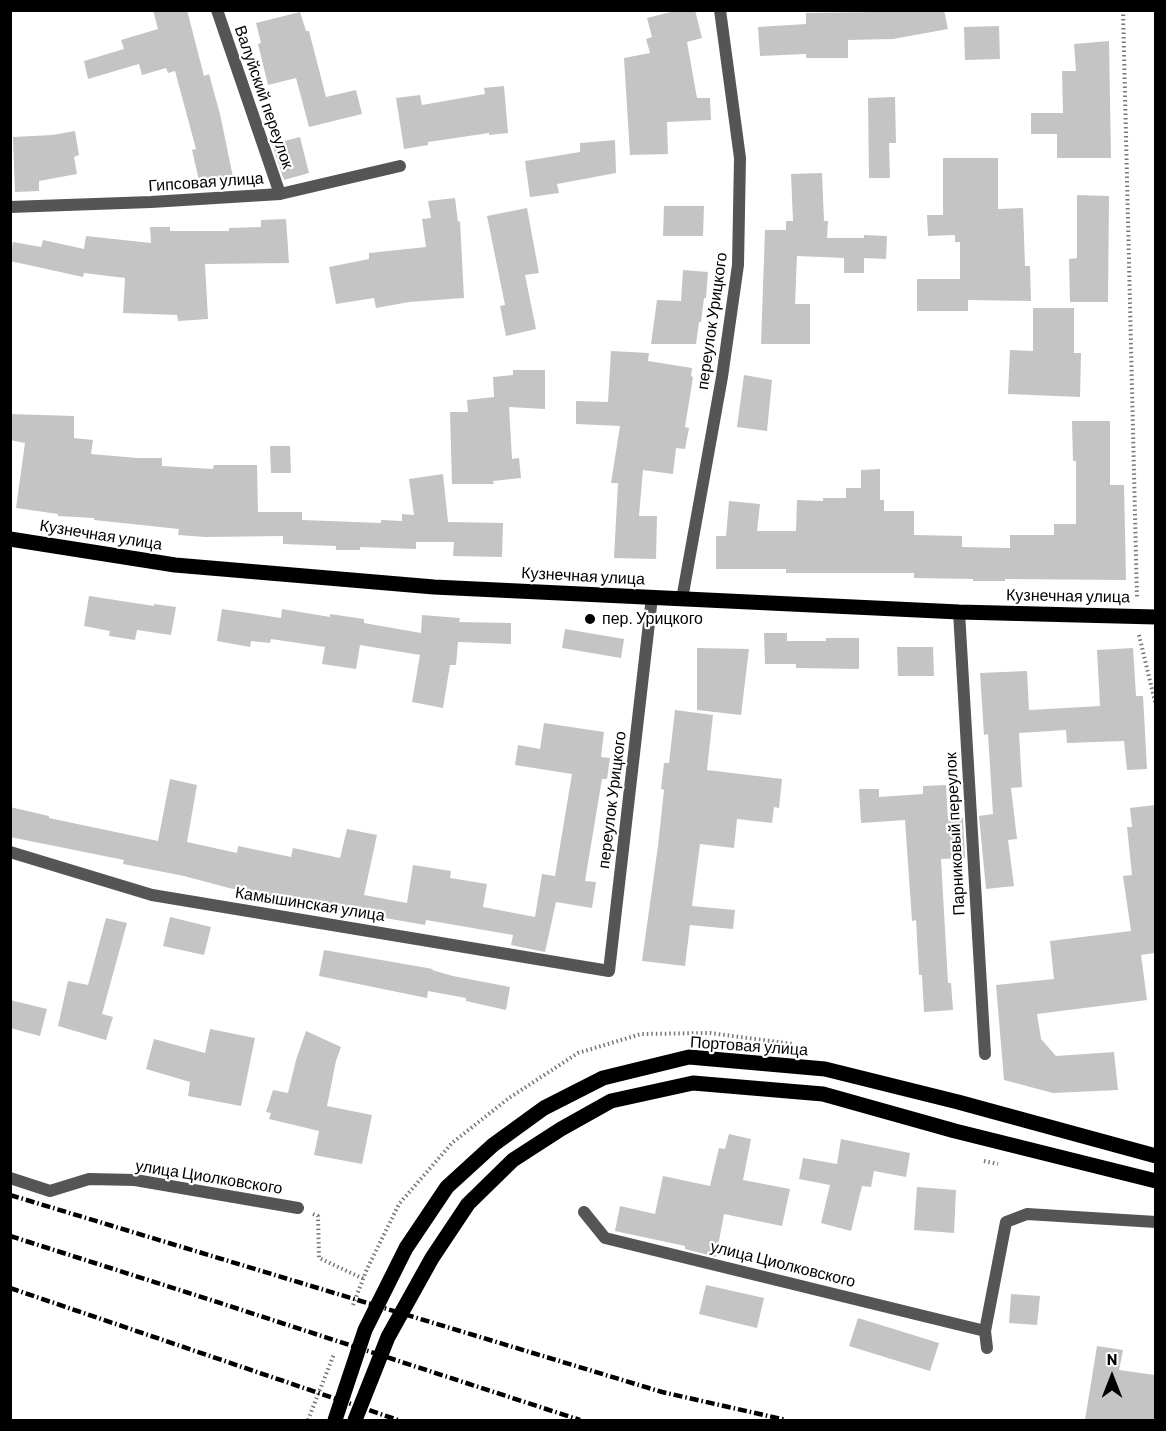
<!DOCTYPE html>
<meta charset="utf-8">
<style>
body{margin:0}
#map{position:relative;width:1166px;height:1431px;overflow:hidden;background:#fff;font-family:Barlow,sans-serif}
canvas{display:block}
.frame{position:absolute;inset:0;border:12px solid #000;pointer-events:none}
.north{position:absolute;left:1082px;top:1347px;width:60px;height:60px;-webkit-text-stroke:4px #fff;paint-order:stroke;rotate:0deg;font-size:16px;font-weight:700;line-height:24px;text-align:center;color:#000}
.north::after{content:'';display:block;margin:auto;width:21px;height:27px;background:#000;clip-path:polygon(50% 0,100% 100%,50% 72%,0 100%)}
</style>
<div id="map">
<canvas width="1166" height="1431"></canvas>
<div class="frame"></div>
<div class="north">N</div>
</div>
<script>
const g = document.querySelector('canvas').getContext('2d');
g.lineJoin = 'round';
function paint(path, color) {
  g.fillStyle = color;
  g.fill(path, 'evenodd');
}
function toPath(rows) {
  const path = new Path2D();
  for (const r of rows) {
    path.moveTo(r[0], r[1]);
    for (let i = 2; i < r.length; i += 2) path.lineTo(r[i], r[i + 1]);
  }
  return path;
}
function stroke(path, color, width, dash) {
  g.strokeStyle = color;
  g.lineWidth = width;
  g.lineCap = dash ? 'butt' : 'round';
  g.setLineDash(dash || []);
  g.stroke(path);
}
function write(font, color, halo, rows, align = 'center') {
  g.font = font + ' Barlow,sans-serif';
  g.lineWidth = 4.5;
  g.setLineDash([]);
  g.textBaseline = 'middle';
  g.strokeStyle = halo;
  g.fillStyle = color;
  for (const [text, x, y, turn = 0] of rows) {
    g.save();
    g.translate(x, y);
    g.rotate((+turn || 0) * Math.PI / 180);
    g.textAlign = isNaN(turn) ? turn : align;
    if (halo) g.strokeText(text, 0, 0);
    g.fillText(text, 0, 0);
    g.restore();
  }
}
const building = toPath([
 [153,10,187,10,204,76,209,74,220,114,233,177,200,185,192,150,196,149,175,71,168,73,166,68,142,75,139,64,88,79,84,61,124,49,121,40,158,29],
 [679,10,695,10,702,38,687,42,697,98,710,98,711,120,667,122,668,154,630,155,624,58,650,53,646,39,652,37,647,18],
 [874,10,944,10,948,29,893,39,848,40,848,58,806,58,806,54,760,56,758,27,806,24,806,13,874,12],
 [300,12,306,31,309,31,326,97,356,90,362,114,309,127,296,78,268,85,258,44,261,43,256,23],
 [999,26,1000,59,965,60,964,27],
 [1109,41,1111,158,1057,158,1057,134,1031,134,1031,113,1063,113,1062,71,1076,71,1074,44],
 [504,86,508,133,489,135,489,133,428,142,428,145,404,149,396,98,420,95,422,105,485,94,484,88],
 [895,97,896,143,889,143,890,178,869,178,868,98],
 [75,131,79,155,74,157,77,174,39,181,39,191,15,192,13,137,52,135],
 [300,137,309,173,284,180,272,144],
 [615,140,616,173,557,184,559,193,530,197,525,161,580,152,580,143],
 [943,158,998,158,998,209,1023,208,1025,266,1030,266,1031,301,968,300,968,311,917,311,917,279,960,279,960,242,955,242,955,235,928,236,927,215,943,215],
 [822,173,824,221,828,221,827,238,864,238,864,235,887,236,886,259,864,258,864,273,844,273,844,258,797,256,795,304,810,304,810,344,761,344,765,230,786,230,786,221,793,221,791,174],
 [1077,195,1109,196,1108,302,1070,302,1069,259,1077,258],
 [455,198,458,222,460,221,464,298,409,302,376,308,374,298,336,304,329,267,369,259,369,253,426,247,422,219,431,218,428,201],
 [664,206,704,206,703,236,663,236],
 [527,208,539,273,525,275,536,329,506,336,500,306,505,305,487,216],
 [286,219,289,263,205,264,208,319,178,321,177,315,123,313,125,278,84,273,83,277,10,261,13,242,41,247,43,240,84,249,86,236,151,243,150,227,170,227,170,231,229,231,229,228,261,227,261,220],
 [683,270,708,272,706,298,704,298,701,322,699,322,696,344,651,344,657,300,681,301],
 [1033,308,1074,308,1074,353,1081,353,1080,397,1008,394,1010,350,1033,351],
 [611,351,649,353,648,361,692,368,691,376,693,377,685,427,689,428,685,449,676,448,673,474,643,470,639,516,657,516,656,559,614,558,618,483,611,483,620,426,576,424,576,401,608,402],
 [513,370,545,370,545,409,509,407,512,459,519,458,521,478,493,481,494,484,452,484,450,412,468,412,467,400,494,397,493,377,513,375],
 [744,375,772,380,767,431,737,427],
 [10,414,74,416,74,438,93,440,91,454,137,458,162,458,162,466,213,469,214,465,257,465,258,512,302,512,302,520,381,523,381,520,402,521,402,514,414,515,409,479,443,474,448,522,503,523,502,557,453,556,454,542,416,542,416,549,360,547,360,550,336,550,336,546,283,544,283,536,205,537,178,535,179,529,94,520,94,518,58,516,58,514,16,508,25,443,10,440],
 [1072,421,1110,421,1110,485,1124,485,1126,580,1005,579,1005,581,973,581,973,579,914,578,914,573,786,573,786,569,716,569,716,536,726,536,729,501,760,504,757,531,796,531,797,500,823,501,823,498,846,498,846,488,861,488,861,470,880,469,880,500,884,500,884,511,914,511,914,535,962,536,962,547,1010,548,1010,535,1054,535,1054,524,1076,524,1076,461,1073,461],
 [270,446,290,446,291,473,271,473],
 [89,596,154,606,154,604,176,607,171,635,137,630,135,640,109,636,110,631,84,626],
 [222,609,281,618,282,609,330,617,330,614,364,619,364,623,421,633,422,615,460,618,459,622,511,623,511,644,458,642,456,665,450,665,443,708,412,702,420,655,360,645,356,669,322,664,325,647,271,639,270,643,251,641,250,647,217,641],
 [565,629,624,639,621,658,562,648],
 [764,633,787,633,787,641,826,641,826,638,859,638,859,669,796,668,796,664,765,664],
 [897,647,933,647,934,676,898,676],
 [697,648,749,649,741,715,697,710],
 [1133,648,1136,696,1143,696,1147,769,1127,770,1124,741,1067,743,1066,730,1019,733,1022,787,1011,788,1017,839,1008,840,1014,886,986,889,979,816,993,814,988,734,984,735,980,673,1027,671,1029,710,1100,706,1097,650],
 [675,710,713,715,707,770,782,779,779,808,774,807,772,823,737,819,734,848,700,844,692,906,735,910,733,929,690,925,685,966,642,961,658,846,664,790,661,789,664,763,669,763],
 [544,723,604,732,601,757,610,758,607,779,602,779,585,881,596,882,592,908,556,902,545,952,511,945,513,935,426,920,425,925,351,912,229,888,184,876,123,864,124,860,10,837,10,807,49,816,49,818,158,841,170,779,197,785,187,842,237,853,238,846,291,857,293,848,340,858,347,829,377,835,364,895,407,903,413,865,451,871,450,878,487,884,483,907,535,917,542,874,555,876,572,774,515,765,518,745,540,749],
 [946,785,948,820,963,818,965,858,941,859,948,983,951,983,953,1010,924,1012,922,975,919,975,916,920,912,921,905,820,861,823,859,789,879,789,879,797,923,794,923,786],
 [1155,805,1155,953,1141,955,1147,1000,1037,1014,1041,1039,1056,1056,1114,1052,1118,1090,1053,1093,1004,1080,996,985,1054,979,1050,941,1131,931,1123,876,1132,875,1127,827,1132,827,1130,808],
 [170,917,211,927,204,955,163,946],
 [106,918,127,923,102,1014,113,1017,106,1040,58,1026,68,981,88,985],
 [324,950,433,969,432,970,453,976,510,987,506,1010,466,1001,466,998,428,991,427,998,319,976],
 [10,1000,47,1009,40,1036,10,1028],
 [210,1029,255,1038,241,1106,188,1096,190,1082,146,1069,154,1039,205,1053],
 [306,1031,341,1047,336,1061,327,1106,372,1115,362,1164,314,1155,319,1131,269,1119,271,1113,266,1112,273,1090,288,1093,296,1060],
 [729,1134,751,1139,743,1180,790,1189,782,1226,724,1214,716,1257,685,1249,685,1246,615,1231,620,1206,655,1214,663,1176,710,1186,719,1148,725,1149],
 [841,1139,910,1153,906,1177,874,1171,871,1187,862,1186,851,1231,821,1223,830,1185,799,1179,803,1158,837,1164],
 [917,1187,956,1190,954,1233,914,1230],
 [706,1285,764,1298,757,1328,699,1314],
 [1011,1294,1040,1296,1037,1325,1009,1323],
 [858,1318,939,1343,930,1371,849,1346],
 [1097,1346,1123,1350,1119,1370,1155,1375,1155,1420,1085,1420]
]);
const path = toPath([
 [1123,10,1137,598],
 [1139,635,1156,706],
 [984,1161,998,1164],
 [313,1214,318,1216,319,1258,364,1279],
 [353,1305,367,1269,399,1204,452,1143,509,1098,578,1053,641,1034,710,1033,793,1044],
 [308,1420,334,1354]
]);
const minor = toPath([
 [217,10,280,194],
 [10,207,151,202,280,194,400,166],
 [682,599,722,377,738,265,740,158,720,10],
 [959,612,985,1054],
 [10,852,152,895,609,971,652,597],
 [10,1178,50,1191,89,1179,135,1180,298,1208],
 [584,1212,605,1238,985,1331],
 [987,1348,985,1331,1006,1222,1027,1214,1156,1222]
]);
const primary = toPath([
 [10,539,175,565,434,587,959,612,1156,617],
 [335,1420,365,1330,406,1248,447,1187,493,1145,544,1108,603,1078,689,1057,825,1069,958,1102,1156,1156],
 [355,1420,388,1337,432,1258,468,1204,513,1160,561,1129,611,1101,693,1083,823,1094,955,1131,1156,1181]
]);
const rail = toPath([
 [10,1195,662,1392,786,1420],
 [10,1236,211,1300,580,1420],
 [10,1288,398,1420]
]);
const markers = [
 [590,619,6,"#000"]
];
const streetNames = [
 ["Валуйский переулок",264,97,71],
 ["Гипсовая улица",206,182,-4],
 ["переулок Урицкого",712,321,-82],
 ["Кузнечная улица",101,535,9],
 ["Кузнечная улица",583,576,3],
 ["Кузнечная улица",1068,596,1],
 ["переулок Урицкого",612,800,-83],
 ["Парниковый переулок",955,834,-93],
 ["Камышинская улица",310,904,9],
 ["Портовая улица",749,1046,4],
 ["улица Циолковского",209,1177,9],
 ["улица Циолковского",783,1264,14]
];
const poiNames = [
 ["пер. Урицкого",602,619]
];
paint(building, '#c4c4c4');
stroke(path, '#777', 4, [1.5, 3]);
stroke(minor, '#555', 12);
stroke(primary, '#000', 15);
stroke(rail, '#000', 4.5, [9, 3, 1.5, 3]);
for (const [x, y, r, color] of markers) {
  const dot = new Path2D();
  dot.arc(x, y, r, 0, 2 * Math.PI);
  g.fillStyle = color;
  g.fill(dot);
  stroke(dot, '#fff', 2);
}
write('16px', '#000', '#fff', streetNames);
write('16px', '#000', '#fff', poiNames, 'left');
</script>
